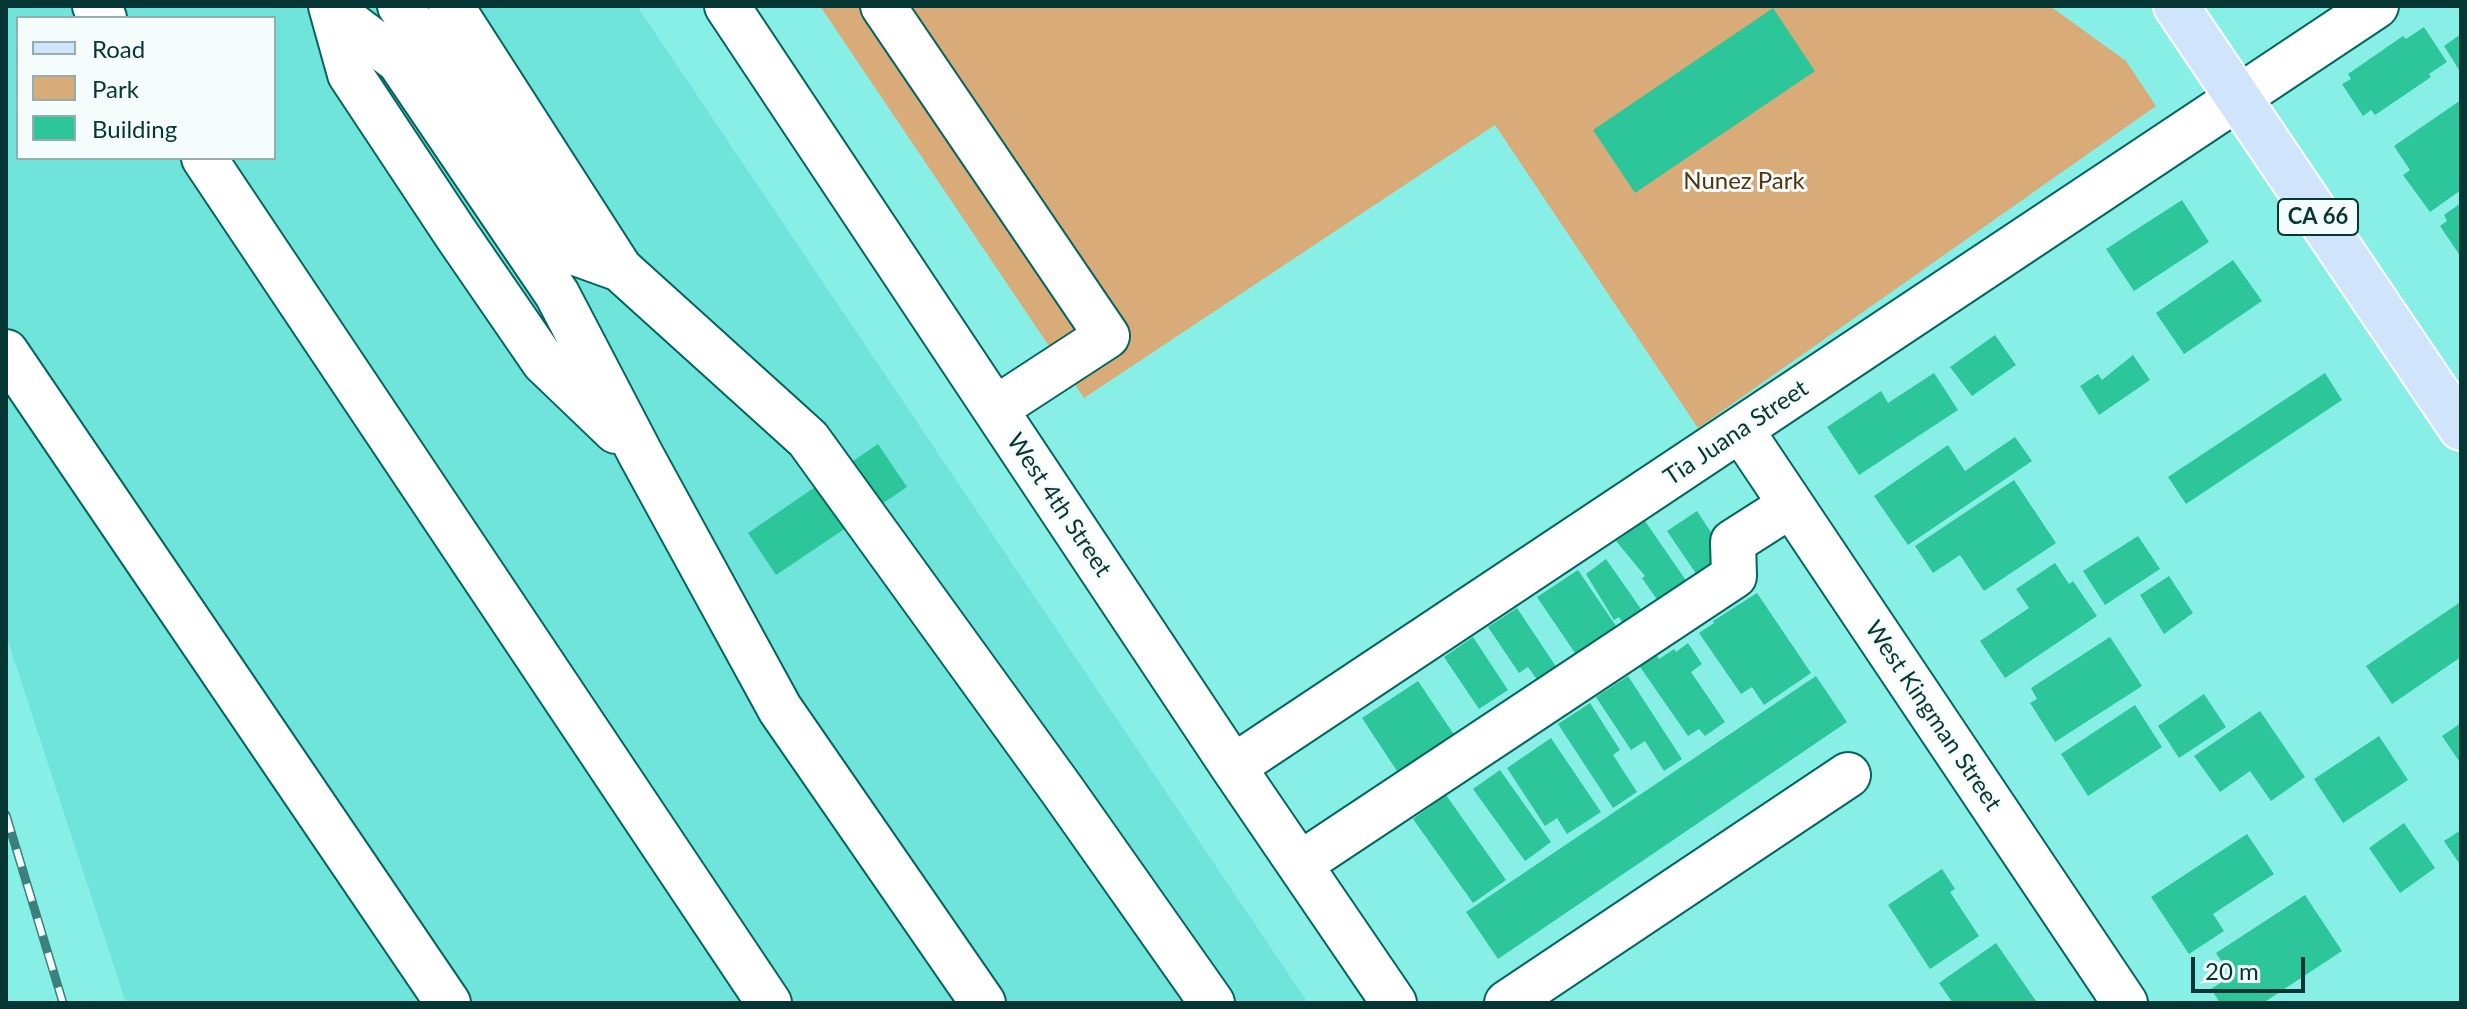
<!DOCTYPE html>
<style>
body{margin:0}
#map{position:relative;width:2467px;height:1009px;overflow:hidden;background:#88efe6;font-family:Lato,sans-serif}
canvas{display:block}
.frame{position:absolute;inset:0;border:8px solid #063633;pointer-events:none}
.legend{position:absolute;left:16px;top:16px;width:260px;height:144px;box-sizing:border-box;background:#f4fdfc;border:2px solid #95adac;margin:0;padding:10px 14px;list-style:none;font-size:24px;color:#063633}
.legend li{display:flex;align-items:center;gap:16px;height:40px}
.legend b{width:40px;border:2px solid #95adac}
.scale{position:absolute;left:2191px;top:957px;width:114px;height:36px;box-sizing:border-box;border:4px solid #063633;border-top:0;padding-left:10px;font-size:24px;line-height:28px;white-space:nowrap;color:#063633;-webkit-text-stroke:6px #f4fdfc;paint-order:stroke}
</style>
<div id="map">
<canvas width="2467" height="1009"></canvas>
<div class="frame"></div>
<ul class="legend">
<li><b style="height:10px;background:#d0e5fb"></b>Road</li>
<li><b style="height:22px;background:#d9ab79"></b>Park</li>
<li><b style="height:22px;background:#2cc69a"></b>Building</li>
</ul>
<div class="scale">20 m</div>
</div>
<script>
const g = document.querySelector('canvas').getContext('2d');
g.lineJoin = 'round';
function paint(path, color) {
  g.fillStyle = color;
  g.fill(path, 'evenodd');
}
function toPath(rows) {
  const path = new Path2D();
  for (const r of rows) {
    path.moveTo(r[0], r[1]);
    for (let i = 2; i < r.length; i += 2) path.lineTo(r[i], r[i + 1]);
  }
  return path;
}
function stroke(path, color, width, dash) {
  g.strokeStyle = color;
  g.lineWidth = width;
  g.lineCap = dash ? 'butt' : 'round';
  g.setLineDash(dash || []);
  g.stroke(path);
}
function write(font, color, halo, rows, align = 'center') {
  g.font = font + ' Lato,sans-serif';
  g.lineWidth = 6;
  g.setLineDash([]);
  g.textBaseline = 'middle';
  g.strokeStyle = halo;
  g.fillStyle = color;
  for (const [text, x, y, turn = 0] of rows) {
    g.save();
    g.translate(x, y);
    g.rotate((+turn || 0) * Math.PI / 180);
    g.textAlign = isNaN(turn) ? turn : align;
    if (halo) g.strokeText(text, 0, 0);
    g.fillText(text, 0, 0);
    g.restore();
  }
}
const built = toPath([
 [6,6,637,6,1308,1003,126,1003,6,635],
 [18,18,274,18,274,158,18,158]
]);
const green = toPath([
 [820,6,2050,6,2126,61,2156,106,1698,428,1495,125,1084,398]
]);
const building = toPath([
 [1773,8,1815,71,1635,193,1593,130],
 [2424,27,2447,62,2429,74,2431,77,2375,115,2371,110,2363,116,2342,84,2351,79,2348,74,2403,36,2406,39],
 [2461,34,2461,73,2444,46],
 [2461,100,2461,190,2430,212,2403,175,2410,170,2394,146],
 [2182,200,2209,242,2134,291,2106,249],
 [2461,203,2461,257,2440,226,2447,221,2444,215],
 [2233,260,2262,301,2184,354,2156,313],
 [1995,335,2016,365,1972,396,1950,367],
 [2133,355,2150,380,2099,415,2080,386,2098,374,2102,380],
 [1934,373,1958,410,1859,475,1827,427,1881,391,1888,403],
 [2325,373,2342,400,2186,504,2168,477],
 [2015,437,2032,461,1908,545,1874,496,1948,445,1965,471],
 [878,444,907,487,776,575,748,533],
 [2014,480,2056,543,1984,591,1960,555,1933,573,1915,546],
 [1697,511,1726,555,1697,575,1667,531],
 [1645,521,1687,582,1658,601,1642,578,1645,576,1616,541],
 [2138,536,2160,569,2105,605,2083,571],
 [1606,559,1641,609,1622,622,1619,617,1614,620,1586,574],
 [2055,563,2069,584,2073,581,2097,616,2005,678,1980,641,2029,608,2016,589],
 [1578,570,1616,626,1575,653,1537,597],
 [2169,576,2193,613,2164,634,2140,595],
 [1757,593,1811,673,1764,705,1752,687,1741,694,1699,633,1714,623,1713,621],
 [2459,603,2461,607,2461,657,2392,704,2366,666],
 [1517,608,1557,668,1538,681,1528,667,1519,673,1488,627],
 [1473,637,1508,690,1479,709,1444,657],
 [2110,637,2142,686,2055,742,2030,703,2037,699,2031,688],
 [1688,643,1702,664,1691,672,1725,722,1705,736,1699,729,1688,736,1638,664,1655,653,1659,659,1674,649,1676,652],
 [1628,676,1682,759,1664,771,1645,741,1631,750,1596,697],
 [1816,676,1847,722,1498,959,1466,912],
 [1418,681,1457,739,1401,777,1362,718],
 [2204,694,2226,727,2179,758,2158,726],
 [1590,703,1620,750,1613,755,1637,792,1613,808,1558,724],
 [2135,705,2162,747,2088,796,2061,754],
 [2260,711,2305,777,2271,801,2250,771,2220,792,2194,756],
 [2461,723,2461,764,2442,736],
 [2379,736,2408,780,2343,823,2314,779],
 [1551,738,1601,812,1567,834,1557,818,1545,826,1507,768],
 [1500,770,1551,842,1525,861,1473,789],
 [1446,795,1506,880,1473,903,1413,819],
 [2404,823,2435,868,2400,893,2369,848],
 [2461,830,2461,866,2444,841],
 [2247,834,2274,874,2213,914,2224,931,2189,954,2151,897],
 [1942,869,1955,889,1950,892,1979,936,1930,969,1888,905],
 [2305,895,2342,951,2263,1003,2220,1003,2211,989,2231,976,2216,953],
 [1996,943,2036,1001,2033,1003,1953,1003,1939,983]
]);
const minor = toPath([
 [95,6,104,18],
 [331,6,350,74,456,234,544,362,616,431],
 [400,6,570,251,620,269],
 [451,6,620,269,808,439,1062,790,1212,1003],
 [727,6,1233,767,1394,1003],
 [883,6,1107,336,995,409],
 [333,11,399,61,557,294,641,455,780,709,983,1003],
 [204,158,769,1003],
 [6,352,448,1003],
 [1741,430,2125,1003],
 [1233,767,2376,6],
 [1300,864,1734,576,1733,542,1791,505],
 [1507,1003,1848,775]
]);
const major = toPath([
 [2176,6,2461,428]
]);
const rail = toPath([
 [6,815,63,1003]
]);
const shields = [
 [2318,217,80]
];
const shieldNames = [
 ["CA 66",2318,217]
];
const parkNames = [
 ["Nunez Park",1744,181]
];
const streetNames = [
 ["Tia Juana Street",1736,433,-34],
 ["West 4th Street",1059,505,56],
 ["West Kingman Street",1933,716,56]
];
paint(built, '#6fe4da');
paint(green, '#d9ab79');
paint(building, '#2cc69a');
stroke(minor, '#05645f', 48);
stroke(major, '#fff', 48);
stroke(minor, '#fff', 44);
stroke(major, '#d0e5fb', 44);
stroke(rail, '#3a807b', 9);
stroke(rail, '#f4fdfc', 6, [18]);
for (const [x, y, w] of shields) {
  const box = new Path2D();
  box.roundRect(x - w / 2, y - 18, w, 36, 6);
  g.fillStyle = '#f4fdfc';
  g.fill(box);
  stroke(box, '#063633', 2);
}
write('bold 22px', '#063633', null, shieldNames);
write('24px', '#54350f', '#f4fdfc', parkNames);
write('24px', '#063633', '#f4fdfc', streetNames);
</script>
